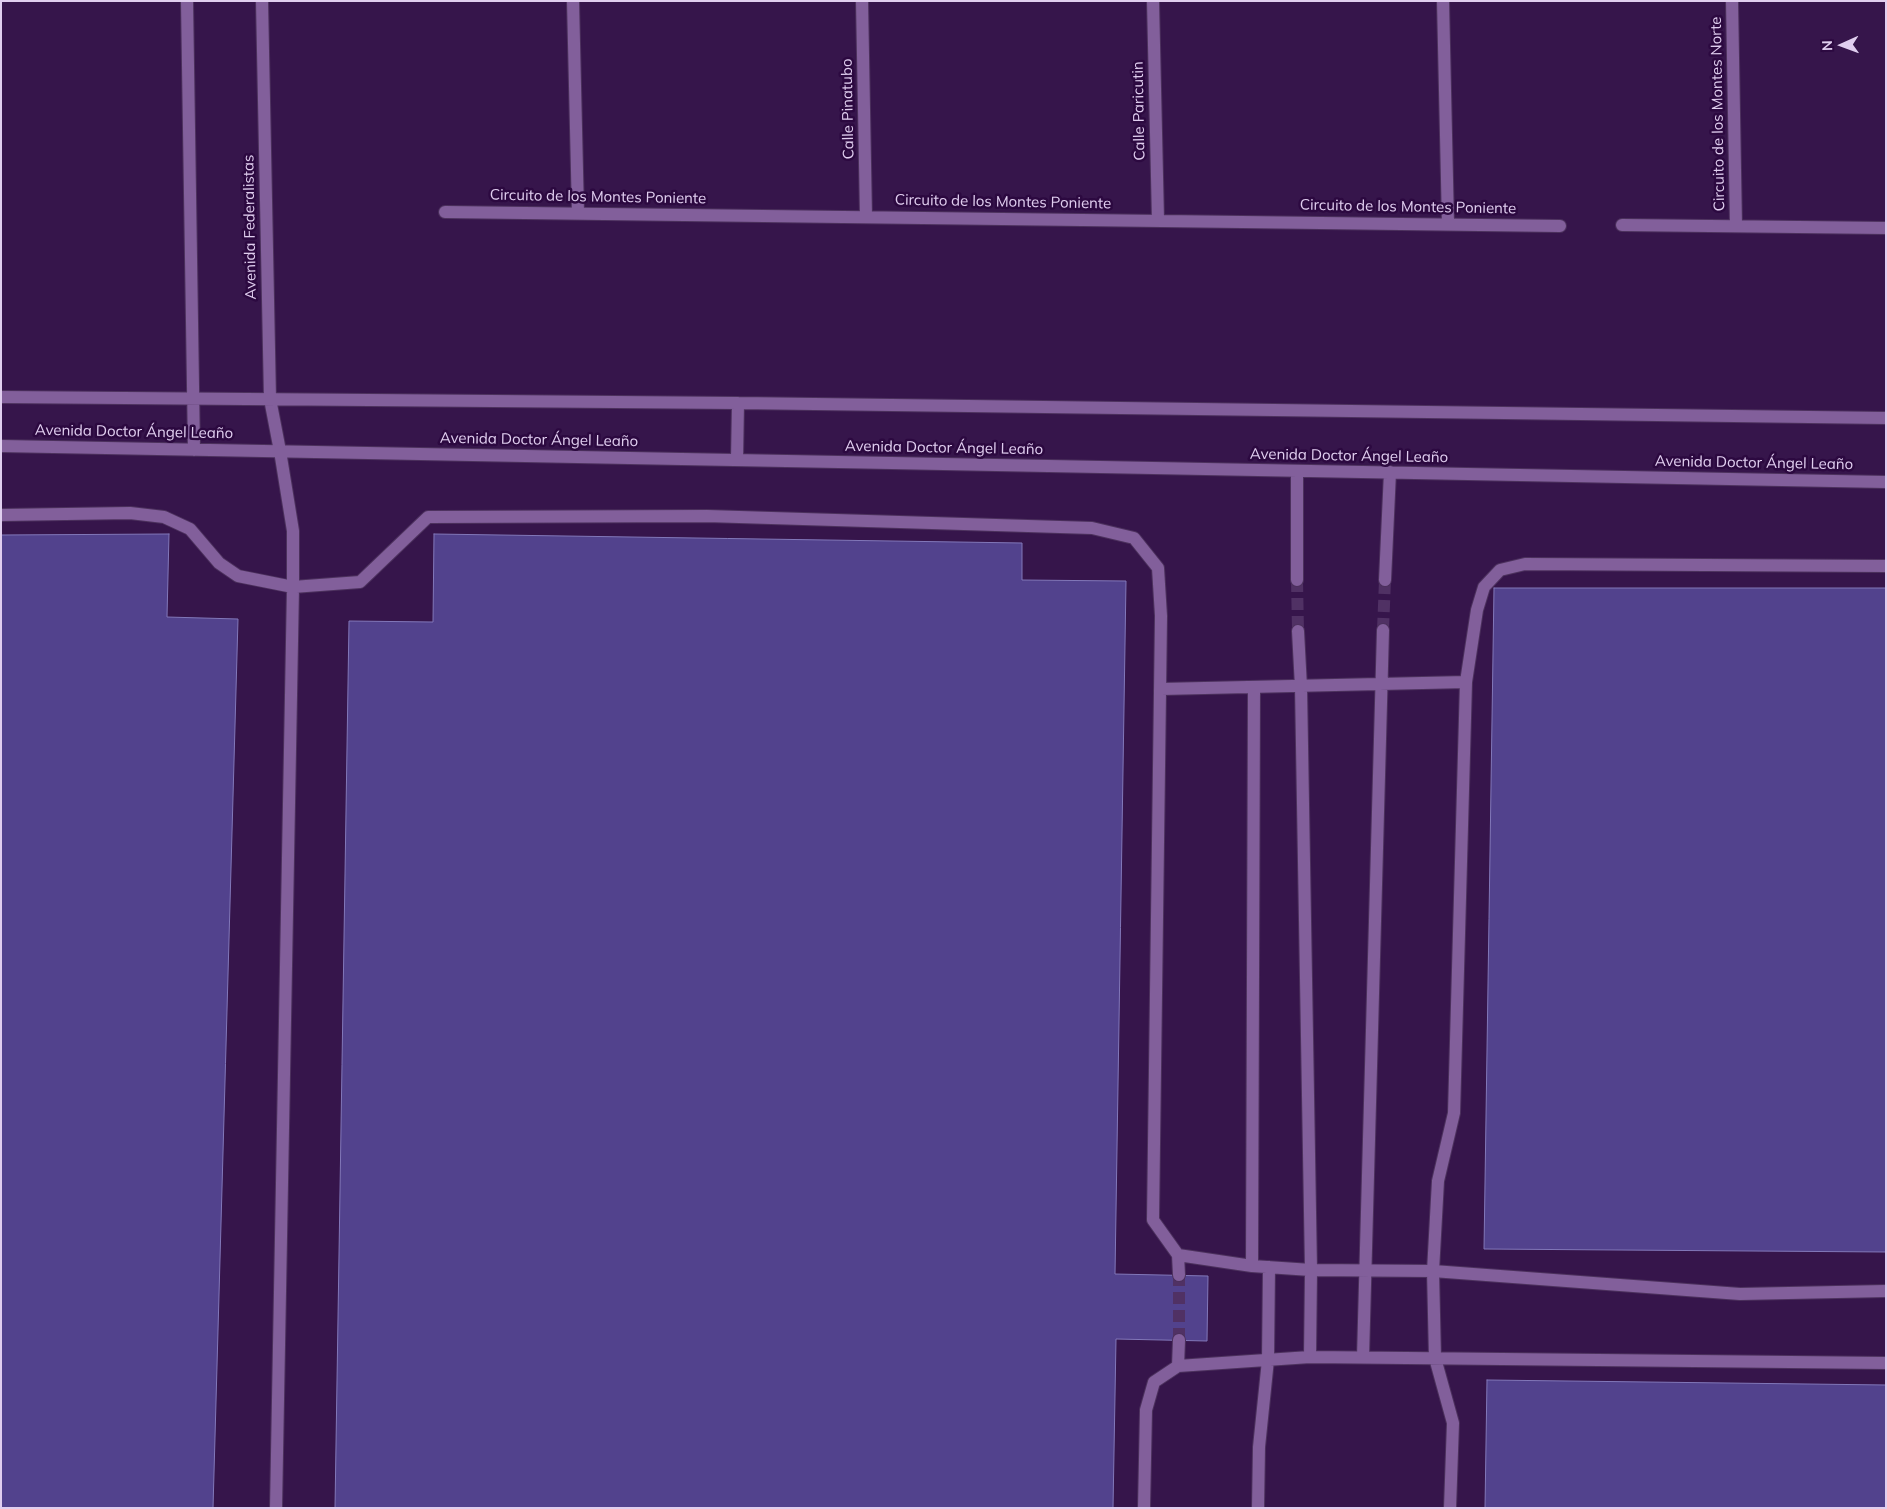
<!DOCTYPE html>
<meta charset="utf-8">
<style>
body{margin:0}
#map{position:relative;width:1887px;height:1509px;overflow:hidden;background:#36154b;font-family:Mulish,sans-serif}
canvas{display:block}
.frame{position:absolute;inset:0;border:2px solid #e0ceef;pointer-events:none}
.north{position:absolute;left:1817px;top:20px;width:50px;height:50px;-webkit-text-stroke:4px #2c0940;paint-order:stroke;rotate:268deg;font-size:14px;font-weight:700;line-height:20px;text-align:center;color:#e0ceef}
.north::after{content:'';display:block;margin:auto;width:18px;height:22px;background:#e0ceef;clip-path:polygon(50% 0,100% 100%,50% 72%,0 100%)}
</style>
<div id="map">
<canvas width="1887" height="1509"></canvas>
<div class="frame"></div>
<div class="north">N</div>
</div>
<script>
const g = document.querySelector('canvas').getContext('2d');
g.lineJoin = 'round';
function paint(path, color) {
  g.fillStyle = color;
  g.fill(path, 'evenodd');
}
function toPath(rows) {
  const path = new Path2D();
  for (const r of rows) {
    path.moveTo(r[0], r[1]);
    for (let i = 2; i < r.length; i += 2) path.lineTo(r[i], r[i + 1]);
  }
  return path;
}
function stroke(path, color, width, dash) {
  g.strokeStyle = color;
  g.lineWidth = width;
  g.lineCap = dash ? 'butt' : 'round';
  g.setLineDash(dash || []);
  g.stroke(path);
}
function write(font, color, halo, rows, align = 'center') {
  g.font = font + ' Mulish,sans-serif';
  g.lineWidth = 5;
  g.setLineDash([]);
  g.textBaseline = 'middle';
  g.strokeStyle = halo;
  g.fillStyle = color;
  for (const [text, x, y, turn = 0] of rows) {
    g.save();
    g.translate(x, y);
    g.rotate((+turn || 0) * Math.PI / 180);
    g.textAlign = isNaN(turn) ? turn : align;
    if (halo) g.strokeText(text, 0, 0);
    g.fillText(text, 0, 0);
    g.restore();
  }
}
const building = toPath([
 [169,534,167,617,238,619,213,1508,1,1508,1,535,169,534],
 [434,534,1022,543,1022,580,1126,581,1115,1274,1208,1276,1207,1341,1116,1339,1113,1508,335,1508,349,621,433,622,434,534],
 [1494,588,1886,588,1886,1252,1484,1249,1494,588],
 [1487,1380,1886,1385,1886,1508,1485,1508,1487,1380]
]);
const minorTunnel = toPath([
 [1297,580,1298,631],
 [1383,630,1385,580],
 [1179,1340,1179,1275]
]);
const minor = toPath([
 [187,1,194,450],
 [262,1,270,399,280,451,293,531,293,587,276,1508],
 [573,1,578,213],
 [862,1,866,217],
 [1153,1,1158,220],
 [1443,1,1448,224],
 [1732,1,1736,226],
 [445,212,1560,226],
 [1622,225,1886,228],
 [1,397,738,403,1886,418],
 [1,446,1886,482],
 [737,460,738,403],
 [1297,472,1297,580],
 [1,515,130,513,164,517,190,529,219,563,238,576,293,587,360,582,428,517,707,516,1092,528,1134,538,1158,568,1161,616,1153,1220,1178,1255,1252,1266,1311,1270,1433,1271,1740,1294,1886,1291],
 [1385,580,1390,472],
 [1298,631,1301,687,1311,1270,1310,1357],
 [1161,689,1466,682],
 [1178,1255,1179,1275],
 [1252,1266,1254,687],
 [1363,1357,1383,630],
 [1178,1366,1179,1340],
 [1144,1508,1146,1410,1154,1382,1178,1366,1310,1357,1886,1363],
 [1258,1508,1259,1447,1268,1360,1269,1267],
 [1450,1508,1453,1423,1435,1358,1433,1271,1438,1181,1454,1113,1466,682,1477,610,1484,587,1500,570,1525,564,1886,566]
]);
const streetNames = [
 ["Calle Pinatubo",848,109,-91],
 ["Calle Paricutin",1139,111,-91],
 ["Circuito de los Montes Norte",1718,114,-91],
 ["Circuito de los Montes Poniente",598,197,1],
 ["Circuito de los Montes Poniente",1003,202,1],
 ["Circuito de los Montes Poniente",1408,207,1],
 ["Avenida Federalistas",250,227,-91],
 ["Avenida Doctor Ángel Leaño",134,432,1],
 ["Avenida Doctor Ángel Leaño",539,440,1],
 ["Avenida Doctor Ángel Leaño",944,448,1],
 ["Avenida Doctor Ángel Leaño",1349,456,1],
 ["Avenida Doctor Ángel Leaño",1754,463,1]
];
paint(building, '#52428d');
stroke(building, '#8278b9', 1);
stroke(minorTunnel, '#503164', 12, [12, 6]);
stroke(minor, '#4c315d', 14);
stroke(minor, '#825f9b', 12);
write('15px', '#e0ceef', '#2c0940', streetNames);
</script>
